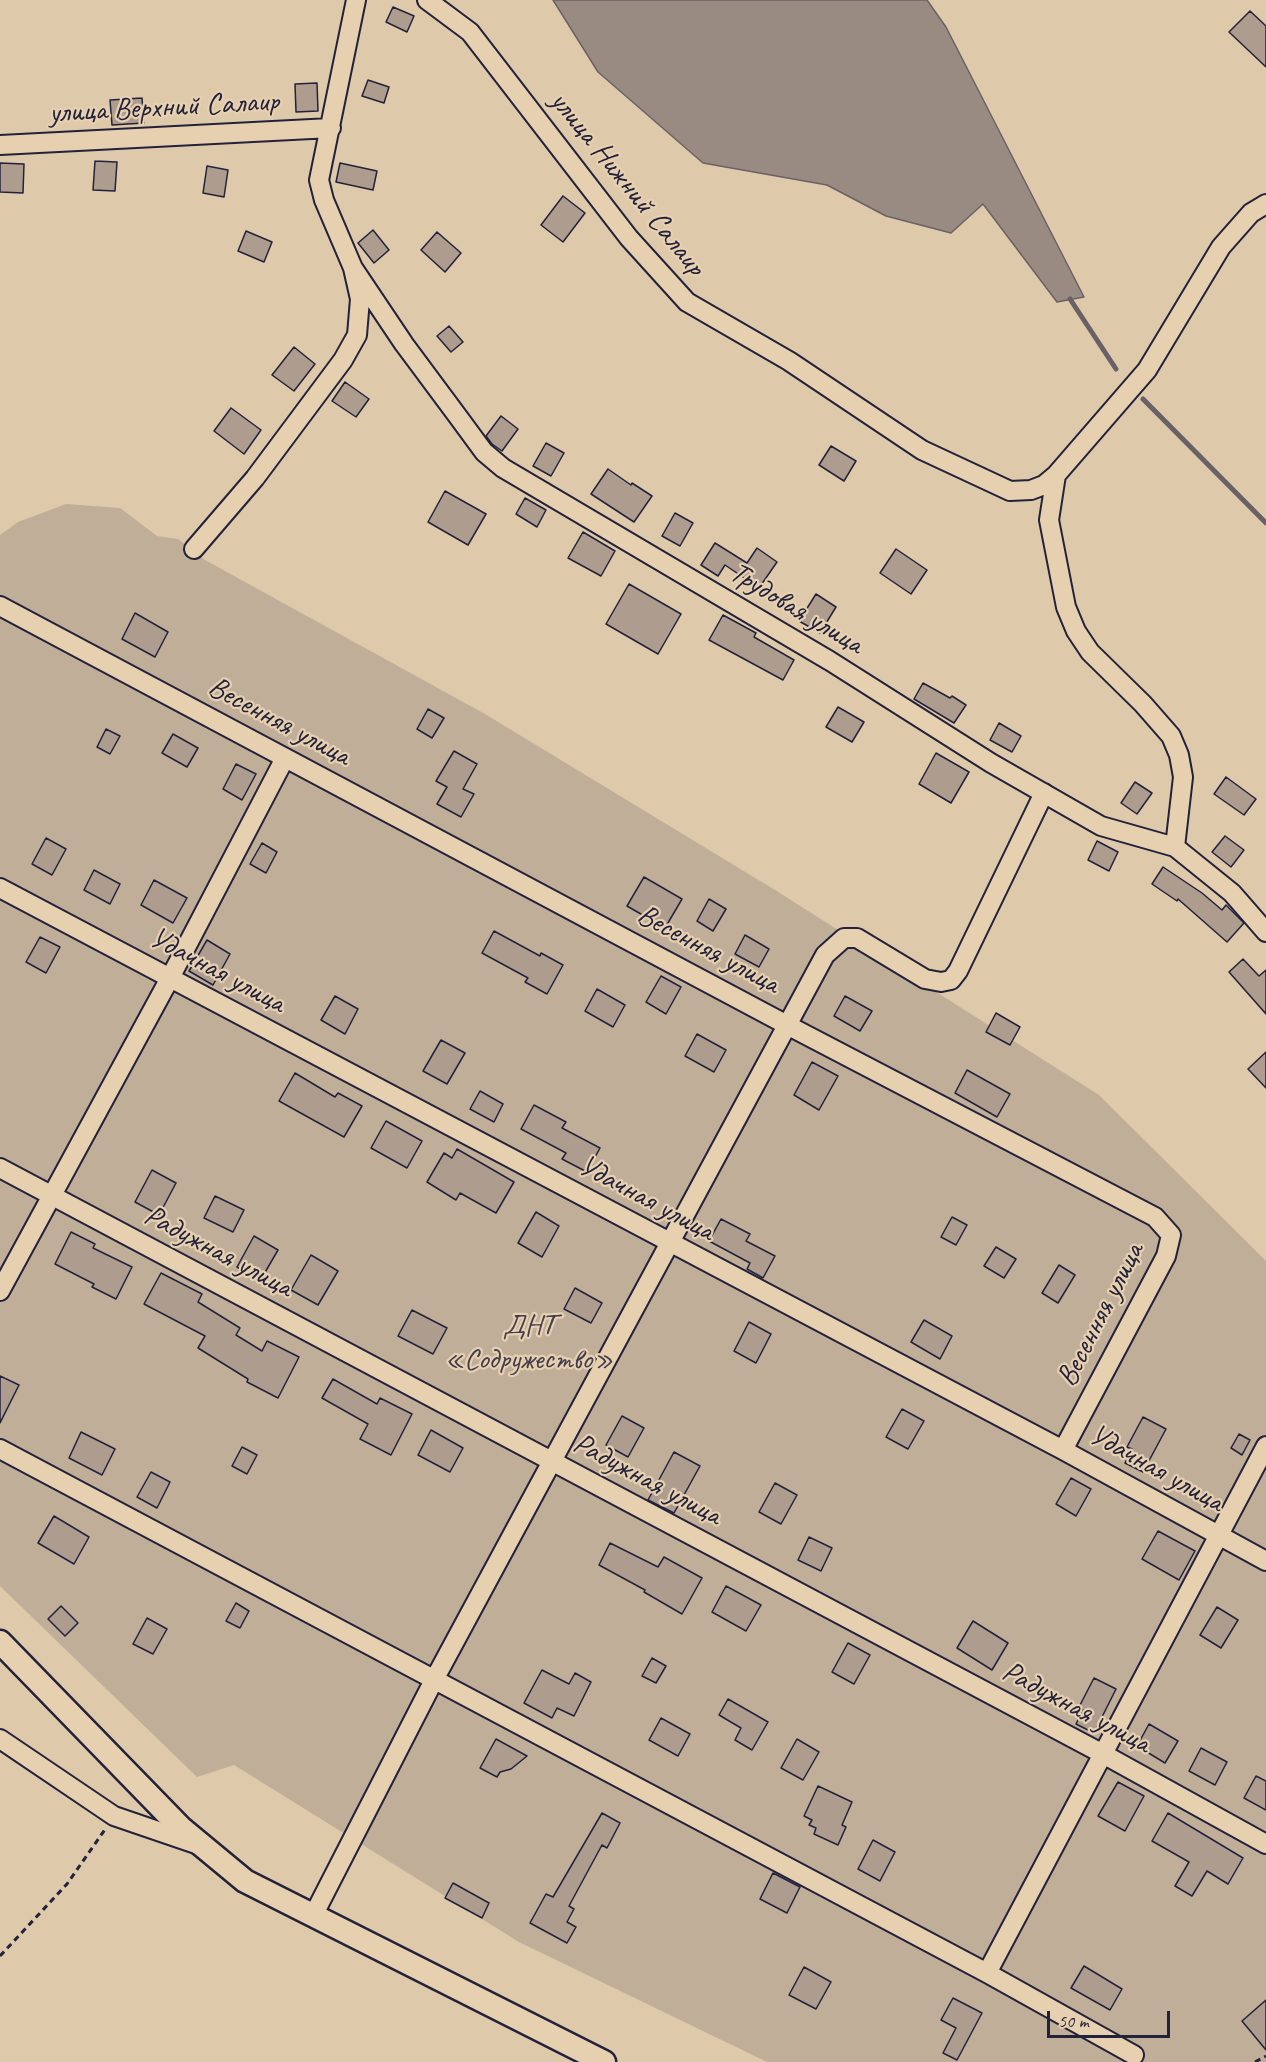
<!DOCTYPE html>
<meta charset="utf-8">
<style>
body{margin:0}
#map{position:relative;width:1266px;height:2062px;overflow:hidden;background:#dfc9ab;font-family:Caveat,sans-serif}
canvas{display:block}
.scale{position:absolute;left:1047px;top:2011px;width:123px;height:27px;box-sizing:border-box;border:3px solid #22223b;border-top:0;padding-left:8px;font-size:18px;line-height:21px;white-space:nowrap;color:#22223b;-webkit-text-stroke:4px #e7d0b0;paint-order:stroke}
</style>
<div id="map">
<canvas width="1266" height="2062"></canvas>
<div class="scale">50 m</div>
</div>
<script>
const g = document.querySelector('canvas').getContext('2d');
g.lineJoin = 'round';
function paint(path, color) {
  g.fillStyle = color;
  g.fill(path, 'evenodd');
}
function toPath(rows) {
  const path = new Path2D();
  for (const r of rows) {
    path.moveTo(r[0], r[1]);
    for (let i = 2; i < r.length; i += 2) path.lineTo(r[i], r[i + 1]);
  }
  return path;
}
function stroke(path, color, width, dash) {
  g.strokeStyle = color;
  g.lineWidth = width;
  g.lineCap = dash ? 'butt' : 'round';
  g.setLineDash(dash || []);
  g.stroke(path);
}
function write(font, color, halo, rows, align = 'center') {
  g.font = font + ' Caveat,sans-serif';
  g.lineWidth = 4.5;
  g.setLineDash([]);
  g.textBaseline = 'middle';
  g.strokeStyle = halo;
  g.fillStyle = color;
  for (const [text, x, y, turn = 0] of rows) {
    g.save();
    g.translate(x, y);
    g.rotate((+turn || 0) * Math.PI / 180);
    g.textAlign = isNaN(turn) ? turn : align;
    if (halo) g.strokeText(text, 0, 0);
    g.fillText(text, 0, 0);
    g.restore();
  }
}
const green = toPath([
 [66,504,120,508,157,536,178,539,205,560,485,714,775,890,1099,1095,1266,1261,1266,2062,767,2062,519,1942,234,1765,197,1777,0,1586,0,535,18,522]
]);
const water = toPath([
 [553,0,927,0,946,27,1084,297,1057,302,983,204,951,233,886,216,827,185,703,163,598,72,553,0]
]);
const stream = toPath([
 [1070,299,1116,369],
 [1143,399,1266,523]
]);
const building = toPath([
 [393,7,414,16,407,32,386,22,393,7],
 [1250,11,1266,26,1266,67,1229,32,1250,11],
 [368,80,389,87,384,103,362,96,368,80],
 [317,83,318,111,296,112,295,84,317,83],
 [142,98,144,123,112,125,110,100,142,98],
 [95,161,117,162,115,191,93,190,95,161],
 [0,163,24,164,23,193,0,192,0,163],
 [340,163,377,171,373,190,336,182,340,163],
 [207,166,228,170,224,197,203,193,207,166],
 [563,196,585,213,563,242,541,225,563,196],
 [373,230,389,250,374,263,358,243,373,230],
 [246,231,272,242,264,262,238,251,246,231],
 [437,232,461,253,445,272,421,250,437,232],
 [449,326,463,342,451,352,437,336,449,326],
 [294,347,315,364,294,391,272,375,294,347],
 [345,382,369,399,356,417,332,401,345,382],
 [231,408,261,430,244,454,214,431,231,408],
 [501,416,518,429,502,451,492,444,486,436,501,416],
 [546,443,564,453,551,476,533,466,546,443],
 [831,446,856,461,844,481,819,465,831,446],
 [608,469,631,485,632,483,652,496,634,522,591,494,608,469],
 [445,491,486,514,468,545,428,522,445,491],
 [525,498,546,510,537,527,516,514,525,498],
 [675,513,693,523,680,546,662,536,675,513],
 [583,532,615,551,601,576,568,558,583,532],
 [715,543,747,563,757,548,777,562,759,588,725,565,718,576,701,565,715,543],
 [896,549,927,570,911,594,880,573,896,549],
 [629,584,681,614,658,654,606,624,629,584],
 [816,594,836,607,820,633,799,621,816,594],
 [135,613,168,632,155,657,122,639,135,613],
 [723,615,756,633,754,637,794,660,783,680,709,640,723,615],
 [923,683,950,698,952,696,966,705,954,723,914,699,923,683],
 [838,707,864,722,852,742,826,727,838,707],
 [428,709,444,718,432,738,417,729,428,709],
 [999,723,1021,736,1012,752,990,740,999,723],
 [106,729,120,736,110,754,97,747,106,729],
 [173,734,198,748,187,767,162,753,173,734],
 [454,751,477,764,463,789,474,794,461,817,437,804,447,787,436,781,454,751],
 [936,753,969,772,951,803,919,784,936,753],
 [236,764,256,774,242,800,223,789,236,764],
 [1226,777,1256,799,1244,815,1214,794,1226,777],
 [1135,782,1152,793,1137,814,1121,803,1135,782],
 [1225,836,1244,850,1231,867,1212,852,1225,836],
 [46,838,66,849,52,875,32,864,46,838],
 [1097,841,1118,852,1109,871,1088,860,1097,841],
 [262,843,277,852,266,873,250,864,262,843],
 [1163,867,1202,893,1222,910,1226,905,1244,923,1227,942,1178,899,1177,901,1152,884,1163,867],
 [94,870,120,884,110,904,84,890,94,870],
 [644,877,682,899,665,928,627,906,644,877],
 [154,880,187,898,173,923,141,905,154,880],
 [709,899,726,909,713,931,697,921,709,899],
 [494,931,540,956,541,953,563,965,547,994,525,982,528,978,482,953,494,931],
 [745,935,769,949,759,967,735,954,745,935],
 [40,937,60,947,46,973,26,962,40,937],
 [207,940,230,954,213,985,189,971,207,940],
 [1243,959,1259,976,1266,970,1266,1014,1229,972,1243,959],
 [661,976,681,987,666,1014,646,1002,661,976],
 [597,989,625,1005,613,1027,585,1011,597,989],
 [335,996,358,1009,345,1034,321,1020,335,996],
 [845,996,872,1011,860,1031,834,1016,845,996],
 [996,1013,1020,1027,1010,1045,986,1032,996,1013],
 [697,1034,726,1050,714,1072,685,1056,697,1034],
 [441,1040,465,1053,447,1084,423,1071,441,1040],
 [1266,1052,1266,1088,1248,1069,1266,1052],
 [812,1062,838,1076,819,1110,794,1095,812,1062],
 [967,1070,1010,1094,997,1117,955,1093,967,1070],
 [295,1073,335,1097,338,1093,362,1106,344,1137,279,1101,295,1073],
 [480,1091,503,1104,494,1122,470,1109,480,1091],
 [534,1105,566,1122,562,1128,600,1148,587,1172,562,1159,566,1153,521,1129,534,1105],
 [386,1121,422,1141,407,1168,371,1148,386,1121],
 [457,1149,514,1182,496,1213,460,1193,456,1200,427,1182,444,1153,452,1158,457,1149],
 [152,1170,176,1183,159,1215,135,1202,152,1170],
 [215,1196,244,1210,233,1232,204,1218,215,1196],
 [536,1212,559,1226,542,1257,518,1243,536,1212],
 [952,1217,967,1225,956,1245,941,1237,952,1217],
 [721,1219,750,1234,746,1241,775,1256,763,1278,747,1269,750,1263,709,1241,721,1219],
 [71,1232,95,1244,93,1248,132,1267,116,1299,92,1287,94,1284,55,1264,71,1232],
 [254,1236,278,1250,260,1281,237,1267,254,1236],
 [996,1247,1016,1259,1004,1278,984,1266,996,1247],
 [311,1255,338,1271,318,1305,291,1290,311,1255],
 [1059,1265,1075,1275,1058,1303,1042,1293,1059,1265],
 [161,1273,202,1294,198,1302,240,1328,236,1335,262,1351,267,1341,299,1357,278,1398,247,1382,248,1379,198,1348,205,1336,144,1304,161,1273],
 [575,1288,602,1303,591,1323,564,1309,575,1288],
 [412,1310,447,1328,433,1354,398,1336,412,1310],
 [924,1320,952,1336,940,1359,911,1342,924,1320],
 [749,1322,771,1334,756,1363,734,1351,749,1322],
 [0,1376,19,1385,0,1423,0,1376],
 [333,1379,377,1404,380,1398,412,1414,391,1455,360,1439,368,1424,322,1398,333,1379],
 [902,1409,924,1421,908,1449,886,1437,902,1409],
 [622,1416,644,1428,628,1457,606,1445,622,1416],
 [1143,1417,1166,1429,1143,1472,1125,1463,1132,1449,1127,1447,1143,1417],
 [431,1430,463,1448,450,1472,418,1455,431,1430],
 [81,1432,115,1449,102,1475,69,1458,81,1432],
 [1239,1434,1250,1440,1242,1455,1231,1448,1239,1434],
 [242,1447,257,1455,247,1474,232,1466,242,1447],
 [674,1452,700,1466,674,1513,648,1500,674,1452],
 [151,1472,170,1482,157,1508,137,1497,151,1472],
 [1071,1478,1091,1489,1076,1516,1056,1504,1071,1478],
 [775,1483,797,1495,781,1524,759,1512,775,1483],
 [54,1516,89,1537,74,1564,38,1543,54,1516],
 [1158,1531,1195,1551,1179,1580,1142,1559,1158,1531],
 [809,1537,832,1548,821,1571,798,1560,809,1537],
 [610,1543,658,1567,664,1557,702,1578,682,1614,644,1592,645,1590,599,1565,610,1543],
 [726,1586,761,1605,746,1631,712,1612,726,1586],
 [236,1603,249,1611,240,1628,226,1621,236,1603],
 [61,1606,78,1623,65,1636,48,1619,61,1606],
 [1217,1607,1238,1620,1221,1648,1200,1635,1217,1607],
 [147,1618,167,1629,153,1654,133,1644,147,1618],
 [973,1621,1008,1643,992,1670,957,1648,973,1621],
 [848,1643,870,1655,854,1684,832,1672,848,1643],
 [652,1658,666,1666,656,1683,642,1676,652,1658],
 [542,1670,569,1684,575,1673,591,1682,574,1716,557,1708,552,1718,524,1703,542,1670],
 [1094,1678,1116,1689,1094,1733,1076,1724,1083,1710,1079,1707,1094,1678],
 [728,1699,768,1722,752,1750,735,1740,741,1728,719,1715,728,1699],
 [661,1718,690,1734,678,1756,649,1740,661,1718],
 [1149,1724,1178,1741,1165,1763,1137,1746,1149,1724],
 [496,1739,527,1756,511,1769,500,1772,497,1777,480,1768,496,1739],
 [797,1739,819,1752,803,1780,781,1768,797,1739],
 [1201,1748,1227,1762,1215,1785,1189,1771,1201,1748],
 [1256,1776,1266,1781,1266,1810,1244,1798,1256,1776],
 [1118,1782,1144,1796,1125,1831,1098,1816,1118,1782],
 [818,1786,852,1802,842,1825,846,1827,838,1845,814,1834,816,1828,809,1825,812,1820,804,1816,818,1786],
 [602,1813,620,1823,607,1848,602,1845,569,1906,574,1909,567,1922,576,1927,567,1943,530,1923,546,1894,553,1897,602,1813],
 [1168,1813,1243,1858,1228,1884,1207,1871,1192,1896,1175,1886,1189,1862,1152,1841,1168,1813],
 [873,1840,895,1852,880,1881,858,1869,873,1840],
 [773,1873,800,1887,787,1913,760,1899,773,1873],
 [453,1883,489,1903,482,1918,445,1898,453,1883],
 [1084,1966,1122,1989,1110,2010,1071,1988,1084,1966],
 [804,1967,831,1982,816,2009,789,1995,804,1967],
 [953,1998,982,2013,957,2060,943,2053,956,2028,941,2020,953,1998],
 [1266,2000,1266,2050,1242,2021,1266,2000]
]);
const path = toPath([
 [0,1956,67,1884,106,1828],
 [1255,2062,1266,2056]
]);
const minor = toPath([
 [427,0,470,32,629,238,687,302,789,361,922,450,1010,491,1031,490,1044,485,1056,475,1147,370,1221,247,1251,213,1266,204],
 [0,145,331,128],
 [353,268,404,344,459,418,484,452,503,468,830,661,991,763,1101,826,1175,847,1232,893,1266,932],
 [1056,475,1049,520,1066,607,1076,631,1090,652,1143,704,1171,736,1179,755,1183,777,1175,847],
 [194,549,255,478,343,360,357,335,360,299,353,268,324,200,319,180,356,0],
 [0,606,787,1025,1155,1217,1171,1235,1166,1256,1063,1450],
 [0,888,1063,1450,1266,1561],
 [0,1168,1103,1754,1266,1844],
 [0,1291,170,978,285,758],
 [0,1449,987,1973,1134,2055],
 [0,1739,114,1816,196,1844],
 [313,1916,434,1680,825,955,844,938,857,938,925,979,941,982,951,980,958,971,1044,793],
 [987,1973,1266,1446]
]);
const tertiary = toPath([
 [0,1642,181,1828,245,1881,604,2062]
]);
const streetNames = [
 ["улица Верхний Салаир",164,108,-3],
 ["улица Нижний Салаир",627,184,51],
 ["Трудовая улица",796,609,31],
 ["Весенняя улица",279,722,28],
 ["Весенняя улица",708,950,28],
 ["Удачная улица",217,971,28],
 ["Удачная улица",646,1199,28],
 ["Радужная улица",218,1252,28],
 ["Весенняя улица",1101,1315,-63],
 ["Удачная улица",1156,1469,29],
 ["Радужная улица",647,1480,28],
 ["Радужная улица",1076,1708,28]
];
const parkNames = [
 ["ДНТ",529,1326],
 ["«Содружество»",529,1360]
];
paint(green, '#c0ae99');
paint(water, '#998b82');
stroke(water, '#696166', 1.5);
stroke(stream, '#696166', 5);
paint(building, '#ae9d8e');
stroke(building, '#22223b', 1.5);
stroke(minor, '#22223b', 22);
stroke(tertiary, '#22223b', 27);
stroke(path, '#22223b', 3, [6, 4.5]);
stroke(minor, '#e7d0b0', 18);
stroke(tertiary, '#e7d0b0', 22);
write('30px', '#22223b', '#e7d0b0', streetNames);
write('30px', '#423e4e', '#e7d0b0', parkNames);
</script>
